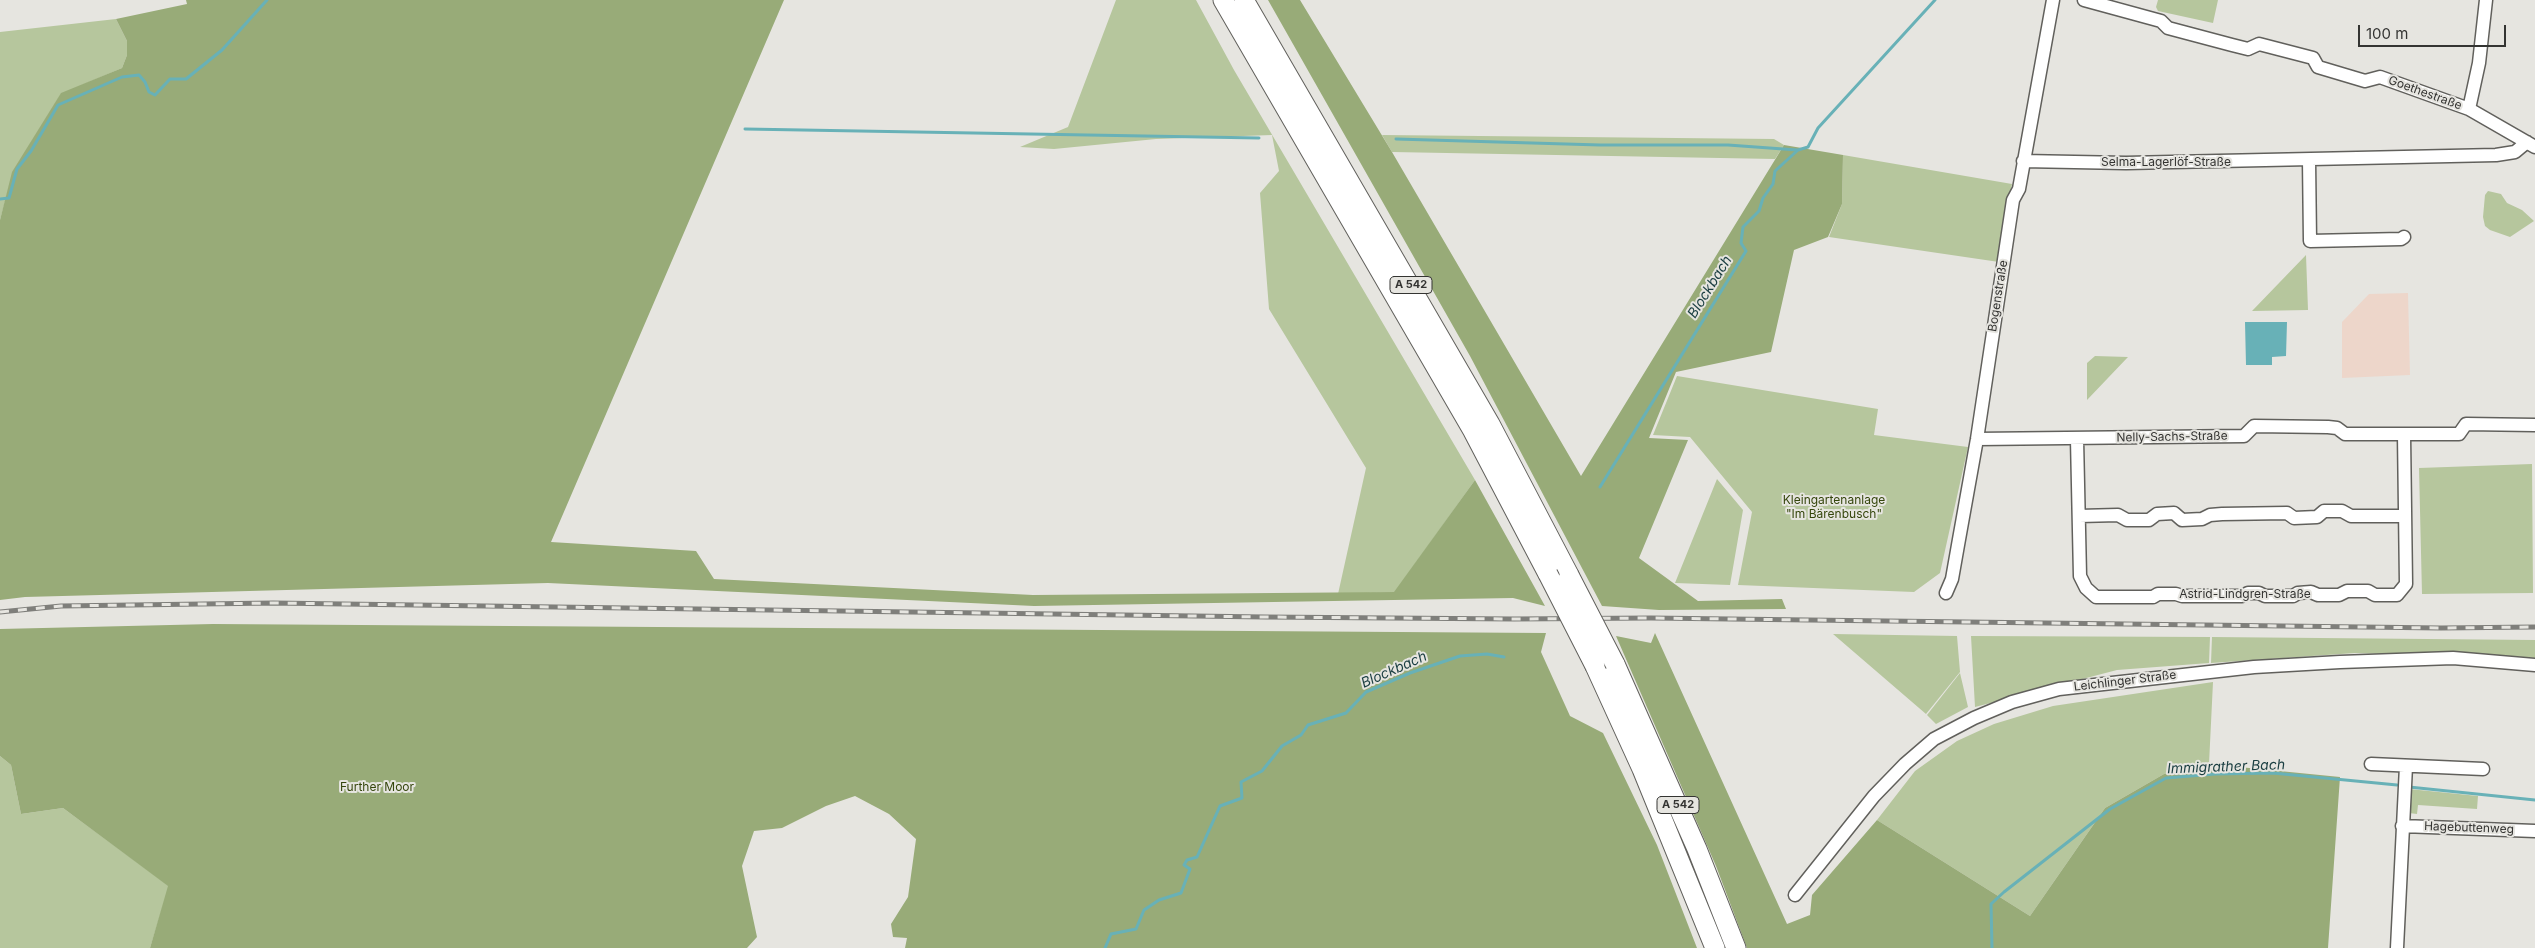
<!DOCTYPE html>
<meta charset="utf-8">
<style>
body{margin:0}
#map{position:relative;width:2535px;height:948px;overflow:hidden;background:#e6e5e0;font-family:Inter,sans-serif}
canvas{display:block}
.scale{position:absolute;left:2358px;top:25px;width:148px;height:22px;box-sizing:border-box;border:2px solid #343432;border-top:0;padding-left:6px;font-size:15px;line-height:18px;white-space:nowrap;color:#343432;-webkit-text-stroke:4px #e6e5e0;paint-order:stroke}
</style>
<div id="map">
<canvas width="2535" height="948"></canvas>
<div class="scale">100 m</div>
</div>
<script>
const g = document.querySelector('canvas').getContext('2d');
g.lineJoin = 'round';
function paint(path, color) {
  g.fillStyle = color;
  g.fill(path, 'evenodd');
}
function toPath(rows) {
  const path = new Path2D();
  for (const r of rows) {
    path.moveTo(r[0], r[1]);
    for (let i = 2; i < r.length; i += 2) path.lineTo(r[i], r[i + 1]);
  }
  return path;
}
function stroke(path, color, width, dash) {
  g.strokeStyle = color;
  g.lineWidth = width;
  g.lineCap = dash ? 'butt' : 'round';
  g.setLineDash(dash || []);
  g.stroke(path);
}
function write(font, color, halo, rows, align = 'center') {
  g.font = font + ' Inter,sans-serif';
  g.lineWidth = 4;
  g.setLineDash([]);
  g.textBaseline = 'middle';
  g.strokeStyle = halo;
  g.fillStyle = color;
  for (const [text, x, y, turn = 0] of rows) {
    g.save();
    g.translate(x, y);
    g.rotate((+turn || 0) * Math.PI / 180);
    g.textAlign = isNaN(turn) ? turn : align;
    if (halo) g.strokeText(text, 0, 0);
    g.fillText(text, 0, 0);
    g.restore();
  }
}
const education = toPath([
 [2408,293,2410,375,2342,378,2342,322,2369,294]
]);
const green = toPath([
 [1116,0,1196,0,1234,70,1475,480,1395,592,1338,594,1366,468,1269,309,1260,193,1279,171,1272,135,1156,139,1054,149,1020,147,1068,127],
 [2158,0,2218,0,2213,23,2158,11,2156,7],
 [116,19,127,41,127,55,122,68,61,94,13,172,0,220,0,32],
 [1382,135,1774,139,1784,145,1775,159,1392,152],
 [1843,155,2012,184,1999,262,1829,237,1842,204],
 [2488,191,2501,194,2507,203,2522,210,2534,221,2510,237,2490,230,2485,226,2483,217,2485,195],
 [2306,255,2308,310,2252,311],
 [2095,356,2128,357,2087,400,2087,363],
 [1677,376,1878,409,1874,435,1968,447,1940,573,1914,592,1738,585,1752,512,1690,437,1653,435],
 [2532,464,2533,593,2422,594,2419,468],
 [1717,479,1743,510,1730,585,1675,583],
 [1833,634,1957,636,1960,672,1926,714],
 [1971,636,2210,637,2209,663,2117,670,1975,707],
 [2212,637,2535,640,2535,658,2466,653,2412,655,2355,653,2211,663],
 [1960,673,1968,707,1936,724,1927,715],
 [2213,682,2209,764,2164,774,2105,808,2030,916,1877,820,1915,771,1957,741,1994,724,2053,706],
 [0,756,11,765,21,814,63,808,169,886,150,948,0,948],
 [2409,789,2478,796,2477,809,2418,805,2417,814,2409,813]
]);
const forest = toPath([
 [186,0,784,0,551,542,696,551,714,579,1033,595,1394,592,1475,480,1545,606,1513,598,1034,606,548,583,25,597,0,600,0,220,12,172,61,93,122,68,127,55,127,41,116,19,187,4],
 [1268,0,1300,0,1392,152,1581,476,1784,145,1843,155,1842,204,1828,237,1794,250,1771,352,1676,372,1649,438,1688,440,1639,558,1698,601,1782,599,1786,609,1659,610,1602,606,1470,356],
 [213,624,1546,633,1541,652,1570,716,1603,733,1657,845,1697,948,905,948,907,938,893,937,891,924,908,897,916,839,889,814,855,796,826,806,782,828,754,831,742,866,757,937,747,948,150,948,168,886,63,808,21,814,11,765,0,756,0,629],
 [1655,633,1787,924,1810,915,1812,895,1877,820,2030,916,2105,808,2164,774,2209,764,2340,777,2328,948,1747,948,1716,866,1616,636,1651,643]
]);
const water = toPath([
 [2245,322,2287,322,2286,356,2272,357,2272,365,2246,365]
]);
const stream = toPath([
 [745,129,1259,138],
 [1396,139,1600,145,1728,145,1797,150],
 [0,199,9,198,17,169,31,151,58,105,122,77,139,75,145,82,149,92,155,95,170,79,186,79,222,50,267,0],
 [1600,487,1746,251,1741,243,1743,227,1759,211,1763,198,1773,184,1775,171,1798,150,1808,147,1818,128,1935,0],
 [2409,787,2535,800],
 [1105,948,1111,934,1136,929,1144,910,1159,900,1181,893,1190,869,1184,865,1187,860,1197,857,1220,806,1242,798,1241,782,1262,771,1282,746,1301,735,1308,725,1346,713,1366,692,1410,673,1460,656,1487,654,1504,657],
 [1992,948,1991,904,2004,892,2110,809,2166,778,2215,774,2273,773,2397,785]
]);
const minor = toPath([
 [2084,0,2161,21,2168,28,2232,45,2248,49,2259,44,2313,58,2318,67,2365,81,2380,77,2469,109,2535,147],
 [2469,109,2479,63,2486,0],
 [2309,160,2310,241,2401,239,2404,237],
 [2023,161,2126,163,2496,155,2515,152,2527,142],
 [1977,439,2244,436,2254,426,2328,427,2337,428,2345,434,2459,434,2466,424,2535,425],
 [2077,439,2080,576,2086,588,2096,597,2153,597,2158,594,2176,594,2182,596,2242,596,2248,593,2259,593,2265,596,2293,596,2298,593,2311,592,2318,595,2339,595,2347,591,2368,591,2375,595,2397,595,2406,584,2404,435],
 [2079,516,2118,515,2127,520,2149,520,2157,514,2174,513,2182,520,2202,519,2210,515,2222,514,2287,513,2294,518,2317,517,2324,511,2342,511,2351,516,2405,516],
 [1946,593,1952,579,1958,545,1977,439,2013,200,2019,189,2053,0],
 [2371,764,2483,769],
 [2402,826,2535,831],
 [1795,895,1874,796,1905,764,1934,739,1974,718,2012,702,2059,689,2254,667,2340,662,2453,658,2535,665],
 [2397,948,2406,766]
]);
const highway = toPath([
 [1223,0,1473,431,1548,574],
 [1244,0,1490,424,1569,575],
 [1615,664,1697,849,1736,948],
 [1595,666,1642,769,1715,948]
]);
const rail = toPath([
 [0,612,61,606,273,603,1265,617,1514,619,1651,618,2441,628,2535,627]
]);
const highwayBridge = toPath([
 [1548,574,1595,666],
 [1569,575,1615,664]
]);
const shields = [
 [1411,285,42],
 [1678,805,42]
];
const shieldNames = [
 ["A 542",1411,285],
 ["A 542",1678,805]
];
const streetNames = [
 ["Goethestraße",2425,93,20],
 ["Selma-Lagerlöf-Straße",2166,162],
 ["Bogenstraße",1998,296,-81],
 ["Nelly-Sachs-Straße",2172,437,-1],
 ["Astrid-Lindgren-Straße",2245,594],
 ["Leichlinger Straße",2125,681,-7],
 ["Hagebuttenweg",2469,828,2]
];
const parkNames = [
 ["Kleingartenanlage",1834,500],
 ["\"Im Bärenbusch\"",1834,514],
 ["Further Moor",377,787]
];
const waterNames = [
 ["Blockbach",1710,287,-58],
 ["Blockbach",1394,670,-24],
 ["Immigrather Bach",2226,767,-2]
];
paint(education, '#edd6ca');
paint(green, '#b6c69d');
paint(forest, '#98ab78');
paint(water, '#68b1b7');
stroke(stream, '#68b1b7', 3);
stroke(minor, '#61605c', 15);
stroke(highway, '#61605c', 21);
stroke(minor, '#fff', 12);
stroke(highway, '#fff', 19);
stroke(rail, '#7f7f7b', 5);
stroke(rail, '#e6e5e0', 3, [9]);
stroke(highwayBridge, '#61605c', 21, []);
stroke(highwayBridge, '#fff', 19);
for (const [x, y, w] of shields) {
  const box = new Path2D();
  box.roundRect(x - w / 2, y - 8.5, w, 17, 4);
  g.fillStyle = '#e6e5e0';
  g.fill(box);
  stroke(box, '#343432', 1);
}
write('bold 11px', '#343432', null, shieldNames);
write('12px', '#343432', '#e6e5e0', streetNames);
write('12px', '#35460c', '#e6e5e0', parkNames);
write('italic 14px', '#1a3e41', '#e6e5e0', waterNames);
</script>
